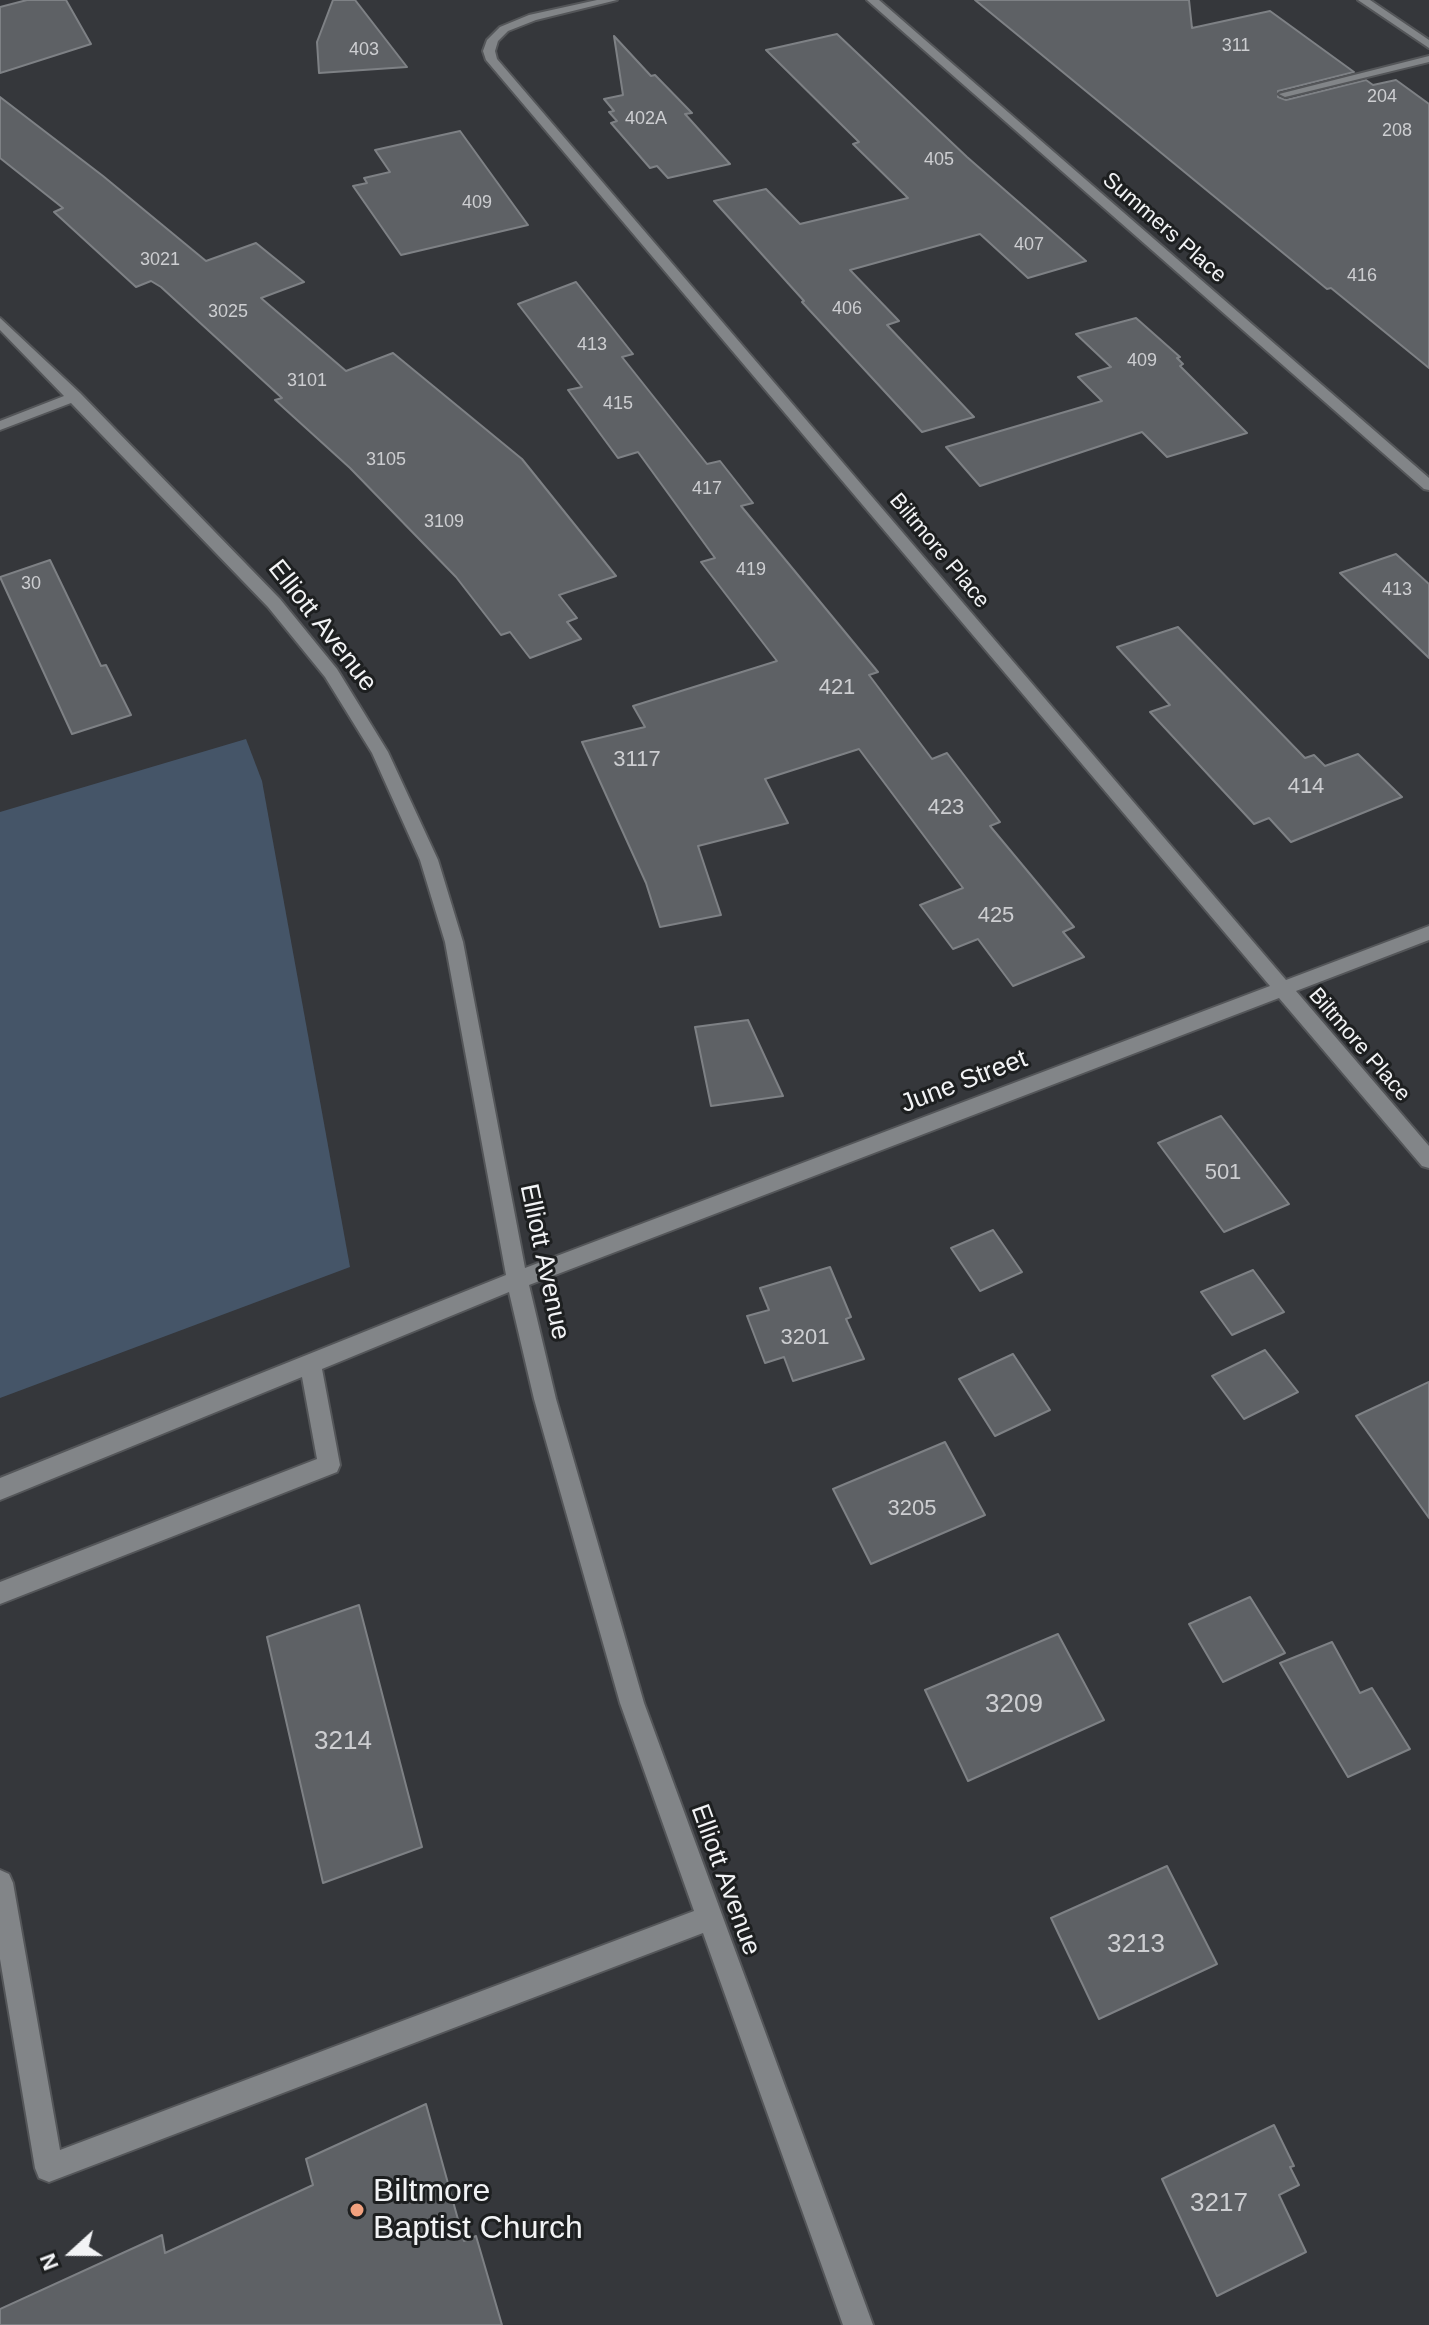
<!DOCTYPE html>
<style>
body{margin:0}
#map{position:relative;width:1429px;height:2325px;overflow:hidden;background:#35373b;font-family:Arial,sans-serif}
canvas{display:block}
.north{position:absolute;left:32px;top:2213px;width:80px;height:80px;-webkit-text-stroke:6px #1d1f20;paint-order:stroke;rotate:249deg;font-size:22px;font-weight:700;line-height:32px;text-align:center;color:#f2f3f5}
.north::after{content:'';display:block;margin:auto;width:28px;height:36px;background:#f2f3f5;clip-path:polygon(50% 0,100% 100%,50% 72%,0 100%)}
</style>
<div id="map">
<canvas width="1429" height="2325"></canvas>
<div class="north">N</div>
</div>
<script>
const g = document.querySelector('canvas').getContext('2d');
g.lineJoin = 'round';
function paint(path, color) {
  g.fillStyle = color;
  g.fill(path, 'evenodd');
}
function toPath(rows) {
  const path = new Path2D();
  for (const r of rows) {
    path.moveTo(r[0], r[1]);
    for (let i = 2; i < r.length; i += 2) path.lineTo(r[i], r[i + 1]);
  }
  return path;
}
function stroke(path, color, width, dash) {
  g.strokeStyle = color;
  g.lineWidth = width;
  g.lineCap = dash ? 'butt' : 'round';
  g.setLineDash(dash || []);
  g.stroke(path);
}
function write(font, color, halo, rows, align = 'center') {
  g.font = font + ' Arial,sans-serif';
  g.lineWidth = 6;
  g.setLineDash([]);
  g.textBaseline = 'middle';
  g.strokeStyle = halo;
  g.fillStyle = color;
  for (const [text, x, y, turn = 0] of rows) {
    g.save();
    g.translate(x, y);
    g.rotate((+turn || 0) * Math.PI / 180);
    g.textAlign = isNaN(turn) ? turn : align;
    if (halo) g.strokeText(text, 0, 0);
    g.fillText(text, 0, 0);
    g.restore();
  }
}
const green = toPath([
 [246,739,262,781,350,1267,0,1398,0,812]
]);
const building = toPath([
 [27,0,66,0,91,44,0,73,0,7,27,0],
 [333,0,355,0,407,67,319,73,317,42,333,0],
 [975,0,1189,0,1192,28,1270,11,1354,72,1278,91,1278,97,1286,100,1366,80,1373,85,1396,80,1429,104,1429,368,1331,288,1327,289,975,0],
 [837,34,967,157,1086,261,1028,278,980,234,850,270,899,321,887,325,974,417,922,432,802,302,804,301,714,201,766,189,800,224,908,198,853,144,859,142,766,50,837,34],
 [614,36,651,76,655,75,692,113,685,114,730,164,668,178,657,166,650,168,611,123,617,121,609,112,614,111,604,99,623,95,614,36],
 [0,97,103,176,206,261,256,243,304,282,261,298,346,371,393,353,522,459,616,576,559,595,577,618,567,622,581,639,530,658,510,632,501,635,456,577,350,468,275,400,282,398,161,287,151,281,136,287,54,212,63,208,0,158,0,97],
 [460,131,528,225,401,255,353,186,367,183,364,178,390,172,375,150,460,131],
 [576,282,633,354,622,357,707,464,720,461,753,503,741,506,878,672,869,675,932,759,947,753,1000,822,990,826,1074,927,1063,932,1084,957,1013,986,978,939,953,949,920,905,963,888,859,749,765,779,788,823,698,846,721,915,660,927,646,883,582,742,645,727,633,706,777,661,701,562,715,558,638,452,618,458,568,390,582,387,518,304,576,282],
 [1136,318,1180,357,1177,358,1183,364,1180,366,1247,433,1167,457,1142,432,980,486,946,447,1102,401,1078,377,1111,367,1076,334,1136,318],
 [1396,554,1429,584,1429,658,1340,573,1396,554],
 [50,560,101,666,106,665,131,715,72,734,0,577,50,560],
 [1178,627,1305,758,1314,755,1325,766,1358,754,1402,797,1291,842,1269,818,1254,824,1150,712,1170,705,1117,647,1178,627],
 [748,1020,783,1096,711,1106,695,1027,748,1020],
 [1221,1116,1289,1204,1224,1232,1158,1143,1221,1116],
 [993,1230,1022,1272,980,1291,951,1248,993,1230],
 [830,1267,851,1317,846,1319,864,1359,793,1381,784,1357,765,1363,747,1316,769,1310,760,1288,830,1267],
 [1253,1270,1284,1312,1232,1335,1201,1292,1253,1270],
 [1265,1350,1298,1392,1244,1419,1212,1376,1265,1350],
 [1013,1354,1050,1410,995,1436,959,1379,1013,1354],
 [1429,1382,1429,1518,1356,1416,1429,1382],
 [945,1442,985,1515,871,1564,833,1489,945,1442],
 [1250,1597,1285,1653,1223,1682,1189,1624,1250,1597],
 [359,1605,422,1847,323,1883,267,1637,359,1605],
 [1058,1634,1104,1720,968,1781,925,1690,1058,1634],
 [1332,1642,1360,1693,1372,1688,1410,1749,1348,1777,1280,1663,1332,1642],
 [1167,1866,1217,1964,1099,2019,1051,1918,1167,1866],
 [426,2104,464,2241,476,2236,502,2325,0,2325,0,2309,162,2235,165,2253,313,2185,306,2159,426,2104],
 [1274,2125,1294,2166,1290,2167,1299,2185,1279,2195,1306,2252,1217,2296,1162,2179,1274,2125]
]);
const minor = toPath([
 [597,0,617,0,536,20,508,31,498,41,495,51,497,59,1286,980,1429,926,1429,940,1296,991,1429,1146,1429,1168,1422,1166,1279,998,529,1285,556,1399,644,1703,873,2325,843,2325,703,1933,49,2182,39,2178,35,2168,0,1959,0,1870,9,1874,13,1883,60,2150,694,1911,620,1703,534,1399,509,1292,322,1369,340,1465,337,1472,0,1604,0,1582,317,1459,302,1377,0,1500,0,1478,506,1275,445,942,420,860,372,753,325,677,268,607,71,403,0,430,0,421,64,396,0,330,0,318,80,393,280,599,337,669,388,752,438,860,463,942,525,1268,1270,986,486,60,483,51,487,40,500,27,529,15,597,0],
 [867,0,879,0,1429,478,1429,490,1424,489,867,0],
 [1358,0,1370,0,1429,40,1429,48,1358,0],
 [1429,56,1429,62,1285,97,1279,94,1429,56]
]);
const markers = [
 [357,2210,8,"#f2a17e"]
];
const farNumbernames = [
 ["311",1236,46],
 ["403",364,50],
 ["204",1382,97],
 ["402A",646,119],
 ["208",1397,131],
 ["405",939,160],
 ["409",477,203],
 ["407",1029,245],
 ["3021",160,260],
 ["416",1362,276],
 ["406",847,309],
 ["3025",228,312],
 ["413",592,345],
 ["409",1142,361],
 ["3101",307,381],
 ["415",618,404],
 ["3105",386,460],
 ["417",707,489],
 ["3109",444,522],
 ["419",751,570],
 ["30",31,584],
 ["413",1397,590]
];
const farStreetnames = [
 ["Summers Place",1164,228,41],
 ["Biltmore Place",939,551,50],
 ["Biltmore Place",1359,1045,49]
];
const numberNames = [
 ["421",837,688],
 ["3117",637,760],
 ["414",1306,787],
 ["423",946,808],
 ["425",996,916],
 ["501",1223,1173],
 ["3201",805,1338],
 ["3205",912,1509]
];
const streetNames = [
 ["Elliott Avenue",322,626,52],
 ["June Street",964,1082,-21],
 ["Elliott Avenue",544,1262,78],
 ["Elliott Avenue",725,1880,70]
];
const nearNumbernames = [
 ["3209",1014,1705],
 ["3214",343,1742],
 ["3213",1136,1945],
 ["3217",1219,2204]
];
const nearPoinames = [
 ["Biltmore",373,2192],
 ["Baptist Church",373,2229]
];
paint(green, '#455568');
paint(building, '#5e6165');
stroke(building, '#7e8185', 2);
stroke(minor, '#545659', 4);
paint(minor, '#828588');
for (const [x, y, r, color] of markers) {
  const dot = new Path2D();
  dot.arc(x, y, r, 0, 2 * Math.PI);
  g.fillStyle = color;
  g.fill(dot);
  stroke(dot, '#1d1f20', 3);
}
write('18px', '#cdced1', null, farNumbernames);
write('22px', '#f2f3f5', '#1d1f20', farStreetnames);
write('22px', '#cdced1', null, numberNames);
write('26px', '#f2f3f5', '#1d1f20', streetNames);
write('26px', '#cdced1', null, nearNumbernames);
write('32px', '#f2f3f5', '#1d1f20', nearPoinames, 'left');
</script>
